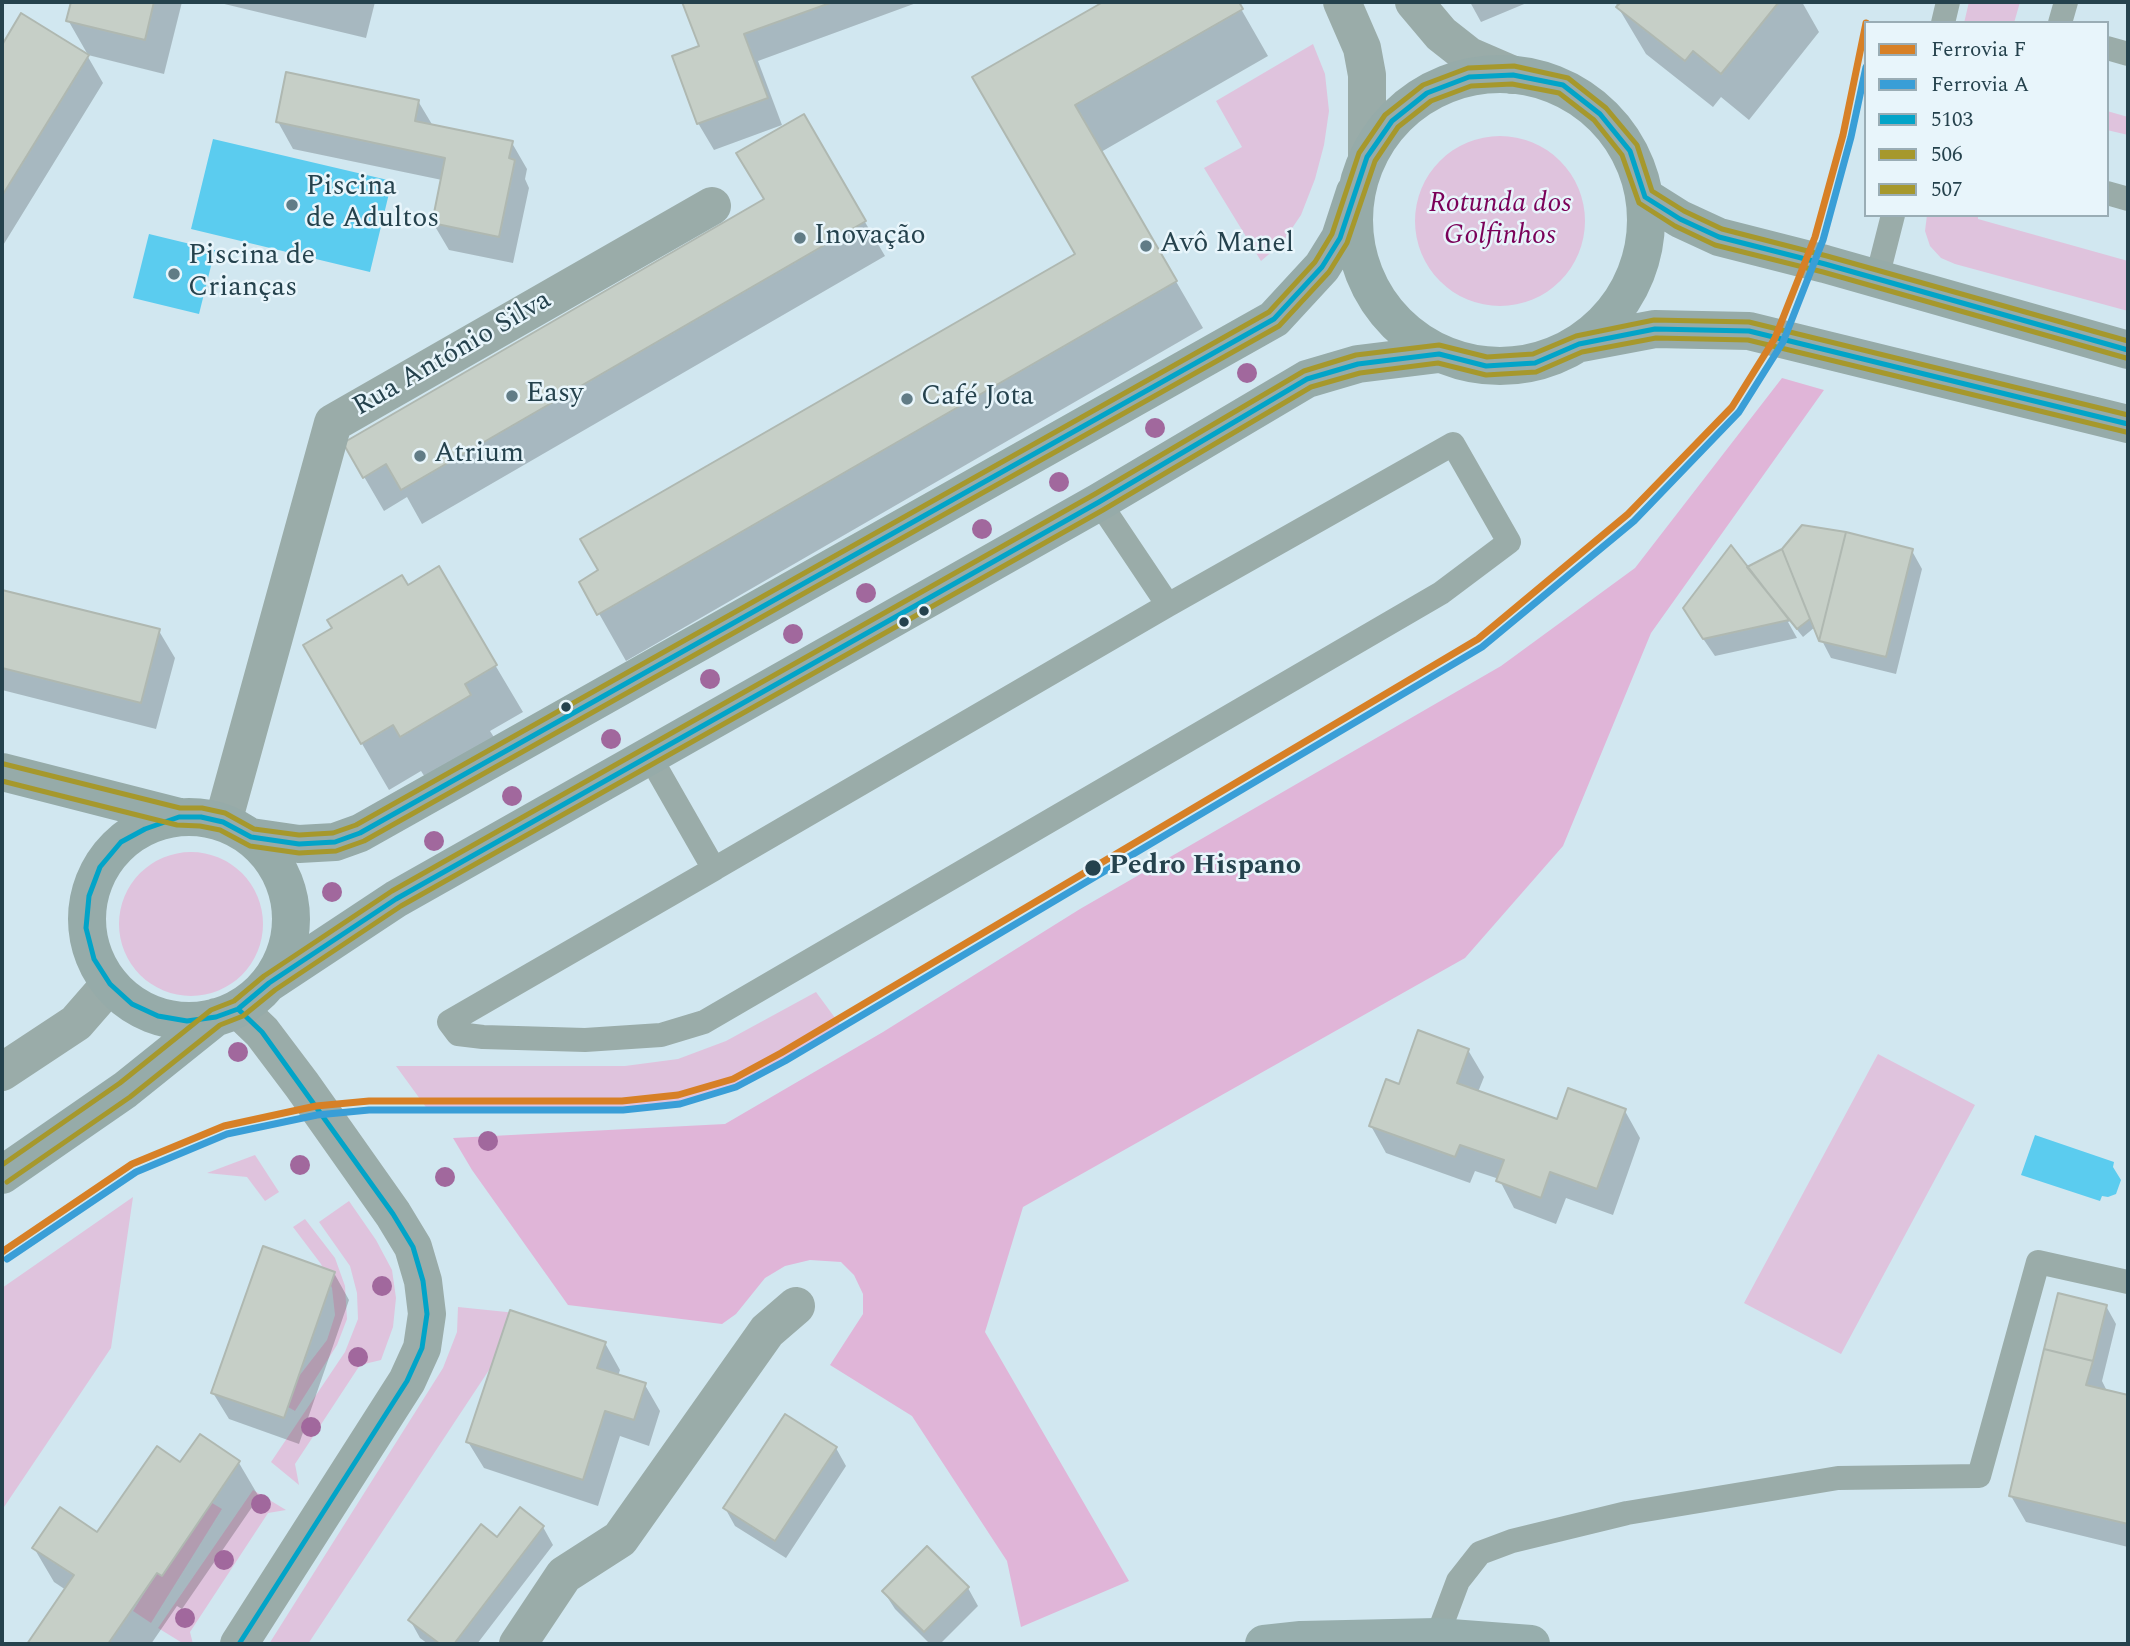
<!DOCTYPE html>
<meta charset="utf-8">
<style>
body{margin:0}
#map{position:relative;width:2130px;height:1646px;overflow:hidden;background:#d1e7f0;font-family:Spectral,serif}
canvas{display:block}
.frame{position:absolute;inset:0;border:4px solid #25424d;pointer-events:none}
.legend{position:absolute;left:1864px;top:21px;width:245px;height:196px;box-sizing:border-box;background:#e8f5fb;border:2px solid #9aadb5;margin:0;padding:9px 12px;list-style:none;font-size:21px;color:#25424d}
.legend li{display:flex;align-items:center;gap:14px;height:35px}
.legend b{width:35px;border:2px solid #9aadb5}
</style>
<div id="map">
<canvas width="2130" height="1646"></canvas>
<div class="frame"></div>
<ul class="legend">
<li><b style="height:9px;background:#d78026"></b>Ferrovia F</li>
<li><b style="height:9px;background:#399ed7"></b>Ferrovia A</li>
<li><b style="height:9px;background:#02a4c8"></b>5103</li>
<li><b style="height:9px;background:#a6982c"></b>506</li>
<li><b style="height:9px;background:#a6982c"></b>507</li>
</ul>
</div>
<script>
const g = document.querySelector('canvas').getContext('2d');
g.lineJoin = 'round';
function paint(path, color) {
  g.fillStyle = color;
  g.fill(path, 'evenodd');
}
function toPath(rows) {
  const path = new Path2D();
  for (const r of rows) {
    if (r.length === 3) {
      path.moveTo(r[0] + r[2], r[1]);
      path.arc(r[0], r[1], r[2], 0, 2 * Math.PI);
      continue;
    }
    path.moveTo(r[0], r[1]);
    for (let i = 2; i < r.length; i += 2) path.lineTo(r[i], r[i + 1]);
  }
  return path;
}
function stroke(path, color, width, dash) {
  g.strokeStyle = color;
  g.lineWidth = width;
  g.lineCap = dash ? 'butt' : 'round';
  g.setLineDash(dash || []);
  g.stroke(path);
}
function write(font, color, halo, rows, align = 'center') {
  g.font = font + ' Spectral,serif';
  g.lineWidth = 5;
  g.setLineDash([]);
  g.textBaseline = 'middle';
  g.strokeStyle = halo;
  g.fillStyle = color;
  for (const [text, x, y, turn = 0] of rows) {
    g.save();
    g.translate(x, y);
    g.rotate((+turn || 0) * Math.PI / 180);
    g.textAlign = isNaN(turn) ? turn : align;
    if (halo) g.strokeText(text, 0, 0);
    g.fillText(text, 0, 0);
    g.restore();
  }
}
const green = toPath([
 [1969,2,2020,2,2014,23,1964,23],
 [1313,44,1325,74,1329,111,1324,145,1315,179,1301,215,1282,243,1261,261,1204,168,1242,147,1216,101],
 [2107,111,2128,117,2128,135,2107,130],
 [1500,221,85],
 [1927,215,1978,215,1978,219,2128,261,2128,311,1955,264,1941,258,1930,246,1925,231],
 [191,924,72],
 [816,992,841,1026,741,1086,685,1102,626,1110,428,1110,396,1066,625,1066,678,1059,726,1041],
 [1878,1054,1975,1105,1841,1354,1744,1303],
 [255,1155,279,1192,265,1201,247,1177,207,1173],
 [133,1197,111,1348,2,1510,2,1288],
 [349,1201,376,1240,392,1270,396,1298,393,1327,381,1360,360,1365,295,1464,299,1485,271,1462,345,1352,358,1319,357,1293,350,1266,319,1222],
 [305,1219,335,1258,345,1286,347,1319,337,1345,295,1411,279,1402,327,1340,335,1315,332,1288,321,1264,293,1227],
 [458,1307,526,1314,308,1644,269,1644,443,1368,457,1332],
 [253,1490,286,1510,268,1513,190,1632,193,1644,184,1644,158,1628],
 [204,1498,222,1509,151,1623,133,1611]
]);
const forest = toPath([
 [1782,378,1824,390,1651,633,1563,846,1465,958,1023,1207,985,1332,1129,1581,1021,1627,1007,1561,912,1416,830,1365,863,1314,863,1294,854,1275,841,1262,810,1260,785,1266,765,1278,736,1314,722,1324,568,1305,472,1170,453,1138,725,1124,883,1032,1080,909,1501,666,1635,568]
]);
const water = toPath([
 [213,139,392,181,370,272,191,229],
 [149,234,215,250,199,314,133,298],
 [2035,1135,2114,1162,2113,1167,2121,1180,2116,1194,2108,1197,2102,1196,2100,1201,2021,1175]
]);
const shadow = toPath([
 [73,2,182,2,164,74,88,55,68,20],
 [216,2,375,2,366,38],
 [684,2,919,2,758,61,782,125,714,150,698,123,701,47],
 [1107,2,1237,2,1268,56,1101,152,1203,328,626,661,581,582,1077,255,975,78],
 [1470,2,1529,2,1481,22],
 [1615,2,1802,2,1819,32,1749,120,1721,97,1713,107,1646,54],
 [22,16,88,57,103,83,2,247,2,48],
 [418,101,433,126,512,143,527,169,525,179,529,188,513,263,449,250,433,223,442,180,293,149,278,122],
 [803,117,885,256,422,524,407,497,384,511,345,444,766,200],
 [1803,527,1912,551,1922,569,1896,674,1831,658,1815,627,1803,637,1790,621,1788,622,1797,638,1715,656,1695,627,1747,569,1783,551],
 [438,569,523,712,490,731,497,742,428,782,421,771,389,790,305,646],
 [2,591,159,631,175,658,156,729,2,690],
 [1468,1050,1484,1077,1478,1092,1558,1121,1625,1111,1640,1138,1613,1215,1566,1198,1556,1224,1514,1208,1499,1179,1475,1171,1470,1183,1386,1153,1371,1126,1400,1086],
 [334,1273,349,1300,299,1444,229,1419,213,1393],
 [2106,1306,2116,1324,2102,1381,2107,1391,2128,1396,2128,1547,2026,1522,2011,1496],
 [605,1343,620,1370,618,1376,645,1385,660,1411,649,1446,620,1436,598,1506,484,1468,468,1442],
 [836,1448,846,1466,786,1558,735,1526,725,1508],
 [239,1463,259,1497,182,1609,177,1606,151,1644,29,1644,66,1590,54,1582,34,1548,98,1535,181,1465],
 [543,1527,553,1545,477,1644,428,1644,420,1638,410,1620,498,1540],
 [927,1549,968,1588,978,1606,940,1644,930,1644,895,1609,884,1592]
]);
const building = toPath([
 [71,2,154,2,145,40,66,21,71,2],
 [682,2,833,2,744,34,768,98,697,124,672,56,699,46,682,2],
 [1103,2,1239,2,1243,9,1075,105,1177,281,597,615,579,582,598,570,580,539,1075,254,972,77,1103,2],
 [1621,2,1779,2,1721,74,1693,51,1685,61,1616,7,1621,2],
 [21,13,89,55,2,196,2,45,21,13],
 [286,72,419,100,415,121,513,141,509,158,515,160,499,237,432,223,445,158,276,122,286,72],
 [804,114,866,221,401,490,386,464,363,478,343,443,764,199,736,153,804,114],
 [1802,525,1846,532,1819,641,1782,549,1802,525],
 [1846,532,1913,549,1886,657,1819,641,1846,532],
 [1731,545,1789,620,1703,639,1683,608,1731,545],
 [1782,549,1810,619,1797,629,1747,567,1782,549],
 [439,566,497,665,465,684,471,695,400,737,393,725,361,744,303,645,332,628,327,620,402,575,408,585,439,566],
 [2,590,160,629,141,703,2,668,2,590],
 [1418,1030,1469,1049,1457,1083,1557,1119,1568,1088,1626,1109,1597,1189,1550,1172,1541,1198,1496,1181,1504,1160,1460,1145,1455,1157,1369,1126,1386,1079,1399,1084,1418,1030],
 [263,1246,335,1272,284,1418,211,1393,263,1246],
 [2058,1293,2107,1305,2093,1361,2044,1349,2058,1293],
 [510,1310,606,1342,597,1368,646,1383,634,1420,605,1411,583,1480,466,1442,510,1310],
 [2044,1349,2093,1361,2086,1385,2128,1395,2128,1524,2009,1496,2044,1349],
 [785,1414,837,1447,775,1541,723,1508,785,1414],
 [200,1434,240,1461,162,1576,157,1573,108,1644,27,1644,74,1575,32,1548,60,1507,97,1532,157,1446,180,1462,200,1434],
 [520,1507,544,1526,454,1644,440,1644,408,1620,481,1524,497,1537,520,1507],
 [927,1546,969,1587,924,1632,882,1591,927,1546]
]);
const service = toPath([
 [1943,23,1948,2],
 [2060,23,2066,2],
 [2107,48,2128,54],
 [2107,193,2128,199],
 [1877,278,1893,215],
 [1099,502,1168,605],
 [650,757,714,869,449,1022,458,1034,483,1037,585,1040,661,1035,704,1022,1441,593,1509,542,1453,444,1168,605,714,869],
 [1437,1637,1458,1581,1480,1553,1512,1541,1627,1513,1838,1478,1979,1476,2038,1262,2128,1282]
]);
const minor = toPath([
 [223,822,333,423,712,206],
 [2,1072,76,1023,110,984],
 [518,1644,564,1575,620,1539,767,1331,796,1306]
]);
const tertiary = toPath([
 [1342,2,1362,48,1367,75,1367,157],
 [1414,2,1441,34,1469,56,1513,75],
 [238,1009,262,1032,302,1085,393,1214,413,1247,423,1281,427,1314,422,1348,407,1381,239,1644]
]);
const secondary = toPath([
 [1500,220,146],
 [1645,197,1680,219,1719,237,1825,264,2128,350],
 [1581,343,1655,329,1749,331,2128,424],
 [2,772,179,817],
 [189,919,102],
 [251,837,299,844,335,842,360,833,1274,319,1322,267,1340,238,1355,192],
 [269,983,396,899,1099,502,1307,379,1358,364,1439,354],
 [2,1175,125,1090,216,1017]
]);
const primary = toPath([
 [1264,1644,1301,1640,1437,1637,1531,1644]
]);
const bus1 = toPath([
 [2128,350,1825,264,1719,237,1680,219,1645,197,1630,151,1600,114,1563,85,1513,75,1469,77,1427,93,1392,121,1367,157,1340,238,1322,267,1274,319,360,833,335,842,299,844,251,837,223,822,201,817,179,817,145,829,121,842,100,867,89,896,86,928,94,959,110,984,132,1004,158,1016,187,1021,216,1017,238,1009,269,983,396,899,1099,502,1307,379,1358,364,1439,354,1486,366,1535,363,1579,344,1655,329,1749,331,2128,424],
 [238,1009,262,1032,393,1214,413,1247,423,1281,427,1314,422,1348,407,1381,239,1644]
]);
const bus2 = toPath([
 [2,781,177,825,200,826,220,830,250,846,299,853,336,851,364,841,1279,326,1329,272,1347,243,1375,161,1398,127,1431,101,1471,86,1512,84,1559,93,1594,120,1622,155,1639,203,1675,226,1715,245,1823,272,2126,358],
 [7,1182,130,1097,220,1025,243,1016,275,990,401,906,1103,510,1311,387,1360,373,1438,363,1486,375,1536,372,1582,352,1656,338,1748,340,2126,432]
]);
const bus3 = toPath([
 [4,764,180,808,202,808,225,813,254,829,299,835,333,833,356,825,1269,312,1315,262,1332,234,1359,153,1385,115,1423,85,1468,68,1514,66,1568,78,1606,108,1637,145,1652,191,1684,211,1722,229,1827,256,2128,341],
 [2,1165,120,1083,211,1010,234,1001,264,976,392,891,1095,494,1304,371,1356,355,1439,345,1487,357,1533,354,1576,336,1654,320,1749,322,2128,415]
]);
const rail1 = toPath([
 [2,1252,132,1164,224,1126,316,1106,369,1101,622,1101,678,1095,733,1079,781,1053,1478,639,1628,514,1732,407,1775,338,1815,237,1843,135,1866,23]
]);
const rail2 = toPath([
 [7,1259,136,1172,227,1134,317,1115,369,1110,623,1110,680,1104,736,1087,785,1061,1482,647,1634,521,1739,412,1783,342,1823,240,1851,137,1866,67]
]);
const trees = [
 [1247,373],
 [1155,428],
 [1059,482],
 [982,529],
 [866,593],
 [793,634],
 [710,679],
 [611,739],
 [512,796],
 [434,841],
 [332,892],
 [238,1052],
 [488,1141],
 [300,1165],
 [445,1177],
 [382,1286],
 [358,1357],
 [311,1427],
 [261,1504],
 [224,1560],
 [185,1618]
];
const markers = [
 [292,205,7,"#617c86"],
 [800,238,7,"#617c86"],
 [1146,246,7,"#617c86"],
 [174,274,7,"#617c86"],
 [512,396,7,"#617c86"],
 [907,399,7,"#617c86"],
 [420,456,7,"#617c86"],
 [924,611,6,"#25424d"],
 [904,622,6,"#25424d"],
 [566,707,6,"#25424d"],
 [1093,868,9,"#25424d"]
];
const poiNames = [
 ["Piscina",306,189],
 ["de Adultos",306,221],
 ["Inovação",814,238],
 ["Avô Manel",1160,246],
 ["Piscina de",188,258],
 ["Crianças",188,290],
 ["Easy",526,396],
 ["Café Jota",921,399],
 ["Atrium",434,456]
];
const parkNames = [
 ["Rotunda dos",1500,206],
 ["Golfinhos",1500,238]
];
const streetNames = [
 ["Rua António Silva",453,355,-30]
];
const stopNames = [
 ["Pedro Hispano",1109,868]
];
paint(green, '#dfc3dd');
paint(forest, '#e0b5d8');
paint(water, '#5bccef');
paint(shadow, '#0003');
paint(building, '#c6cfc7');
stroke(building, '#afb8b1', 2);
stroke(service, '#9aaca9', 24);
stroke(minor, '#9aaca9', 38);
stroke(tertiary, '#9aaca9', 38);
stroke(secondary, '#96aba9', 38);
stroke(primary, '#97aead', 38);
stroke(bus1, '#02a4c8', 5);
stroke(bus2, '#a6982c', 5);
stroke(bus3, '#a6982c', 5);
stroke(rail1, '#d78026', 7);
stroke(rail2, '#399ed7', 7);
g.fillStyle = '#a1689d';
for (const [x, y] of trees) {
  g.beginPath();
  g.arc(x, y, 10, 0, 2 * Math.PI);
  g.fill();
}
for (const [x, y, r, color] of markers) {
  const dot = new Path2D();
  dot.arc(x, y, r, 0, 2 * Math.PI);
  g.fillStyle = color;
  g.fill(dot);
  stroke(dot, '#e8f5fb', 2.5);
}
write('28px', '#25424d', '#e8f5fb', poiNames, 'left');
write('italic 28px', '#7a0159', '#e8f5fb', parkNames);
write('28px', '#25424d', '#e8f5fb', streetNames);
write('bold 28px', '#25424d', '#e8f5fb', stopNames, 'left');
</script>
